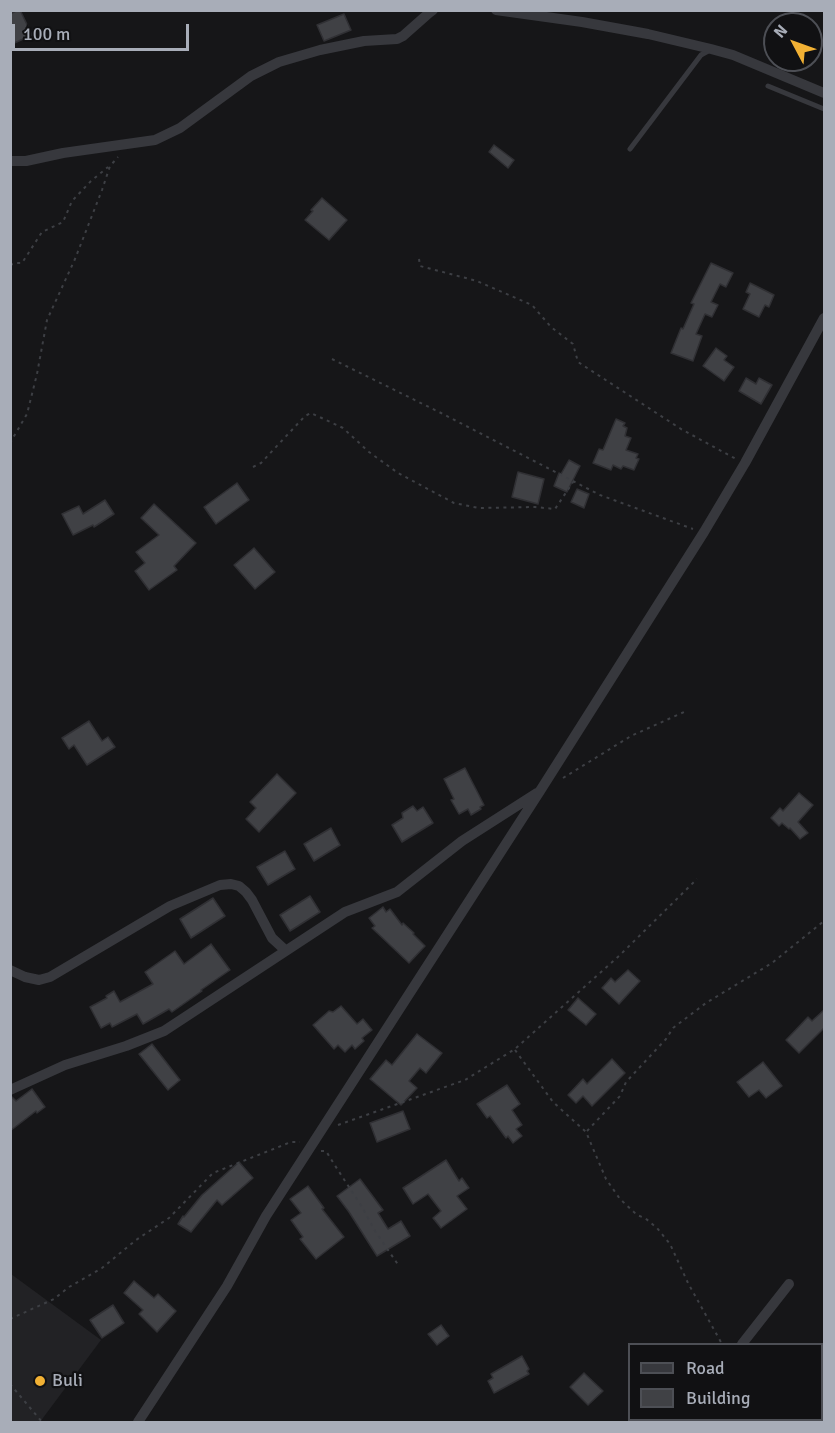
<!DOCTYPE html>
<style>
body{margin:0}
#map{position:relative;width:835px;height:1433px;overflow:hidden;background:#161618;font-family:Signika,sans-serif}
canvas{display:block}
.frame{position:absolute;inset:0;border:12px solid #a8adb8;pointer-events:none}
.legend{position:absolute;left:628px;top:1343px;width:195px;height:78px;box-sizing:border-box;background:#111113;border:2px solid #4d4f55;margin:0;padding:8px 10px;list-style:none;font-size:18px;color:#a8adb8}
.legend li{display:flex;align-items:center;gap:12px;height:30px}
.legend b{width:30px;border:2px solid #4d4f55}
.north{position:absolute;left:763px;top:12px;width:60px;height:60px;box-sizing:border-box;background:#111113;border:2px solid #4d4f55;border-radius:50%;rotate:311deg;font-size:16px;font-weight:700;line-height:24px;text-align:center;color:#a8adb8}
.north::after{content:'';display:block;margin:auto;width:21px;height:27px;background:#f2b134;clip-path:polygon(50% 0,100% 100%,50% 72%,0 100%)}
.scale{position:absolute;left:12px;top:24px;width:177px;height:27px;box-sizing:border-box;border:3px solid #a8adb8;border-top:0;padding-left:8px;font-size:18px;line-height:21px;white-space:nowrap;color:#a8adb8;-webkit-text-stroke:4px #111113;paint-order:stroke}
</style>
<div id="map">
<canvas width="835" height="1433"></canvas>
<div class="frame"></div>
<ul class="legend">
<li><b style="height:8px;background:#37383d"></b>Road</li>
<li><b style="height:16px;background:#404145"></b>Building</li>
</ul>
<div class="north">N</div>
<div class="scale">100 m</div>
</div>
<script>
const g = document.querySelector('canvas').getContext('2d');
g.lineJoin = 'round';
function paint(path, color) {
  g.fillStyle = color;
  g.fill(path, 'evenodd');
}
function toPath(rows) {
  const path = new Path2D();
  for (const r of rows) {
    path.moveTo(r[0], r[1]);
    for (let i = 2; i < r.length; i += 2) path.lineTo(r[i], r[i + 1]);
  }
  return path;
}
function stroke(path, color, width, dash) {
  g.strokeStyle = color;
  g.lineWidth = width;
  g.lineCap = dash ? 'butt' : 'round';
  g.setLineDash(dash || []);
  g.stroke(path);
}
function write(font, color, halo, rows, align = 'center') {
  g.font = font + ' Signika,sans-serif';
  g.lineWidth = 4.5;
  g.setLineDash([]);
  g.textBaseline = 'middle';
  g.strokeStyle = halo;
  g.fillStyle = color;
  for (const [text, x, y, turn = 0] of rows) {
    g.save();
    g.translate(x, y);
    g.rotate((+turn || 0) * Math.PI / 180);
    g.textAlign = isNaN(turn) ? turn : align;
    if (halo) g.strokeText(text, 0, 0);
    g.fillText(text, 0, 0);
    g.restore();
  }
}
const built = toPath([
 [11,1274,101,1340,40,1422,11,1422]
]);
const building = toPath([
 [18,10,20,10,32,35,10,45,10,14,18,10],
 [344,14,351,30,324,41,317,25,344,14],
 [494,145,514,160,508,168,489,152,494,145],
 [322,198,347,220,329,240,305,220,313,211,311,210,322,198],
 [711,263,733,273,726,287,720,284,711,302,718,305,712,317,705,314,696,334,702,336,693,361,671,353,681,328,683,329,694,304,691,303,711,263],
 [750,283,774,295,769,307,765,305,759,317,743,309,750,294,746,292,750,283],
 [716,348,727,356,724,360,734,367,724,381,703,366,716,348],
 [746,378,756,384,759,378,772,385,761,404,739,391,746,378],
 [616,419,625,423,623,426,627,428,625,436,631,438,626,450,638,454,636,458,639,459,634,470,623,466,621,469,613,465,611,470,593,463,599,449,603,450,616,419],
 [569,460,580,466,567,492,554,486,559,473,561,474,569,460],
 [518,472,544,479,538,504,512,497,518,472],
 [237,483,249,500,216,524,204,507,237,483],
 [577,489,589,494,584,508,571,502,577,489],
 [105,500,114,514,94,527,93,525,73,535,62,514,79,506,83,514,105,500],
 [154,504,196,543,174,566,177,570,149,590,135,571,145,563,136,552,159,535,141,518,154,504],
 [254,548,275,572,255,589,234,565,254,548],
 [89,721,102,741,108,737,115,747,87,765,74,745,69,749,62,738,89,721],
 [465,768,484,805,480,807,481,809,471,815,468,809,459,814,451,800,454,799,444,779,465,768],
 [277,774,296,793,259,832,246,819,256,808,250,802,277,774],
 [799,793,813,805,798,822,808,833,800,839,790,828,789,829,782,823,779,826,771,818,780,808,783,811,799,793],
 [413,806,417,811,423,807,433,823,402,842,392,825,403,818,402,813,413,806],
 [331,828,340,845,314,861,304,844,331,828],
 [285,851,295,869,268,885,257,867,285,851],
 [310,896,320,912,290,931,280,915,310,896],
 [213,898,225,916,191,938,180,919,213,898],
 [383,907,386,912,390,909,402,925,403,923,414,933,413,934,425,946,409,963,372,928,375,926,369,918,383,907],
 [211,944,230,970,201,990,202,991,172,1012,169,1009,143,1024,137,1014,112,1027,110,1023,101,1028,90,1007,107,998,106,996,114,991,120,1002,153,984,145,972,175,951,184,964,211,944],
 [628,970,640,981,619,1004,602,988,611,978,615,982,628,970],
 [578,998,596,1014,586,1025,568,1010,578,998],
 [341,1006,357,1024,363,1019,372,1030,362,1038,364,1041,355,1049,352,1045,345,1052,338,1045,334,1049,313,1025,329,1011,333,1012,341,1006],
 [825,1009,825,1027,799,1053,786,1040,808,1017,812,1021,825,1009],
 [417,1034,442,1053,426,1073,420,1068,409,1081,417,1088,401,1105,370,1079,386,1060,392,1065,417,1034],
 [152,1044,180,1080,168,1090,139,1054,152,1044],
 [612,1059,625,1073,592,1106,583,1096,576,1103,568,1095,583,1079,587,1084,612,1059],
 [763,1062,782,1086,766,1098,759,1090,749,1097,737,1082,763,1062],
 [507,1085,520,1104,512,1110,522,1125,516,1129,522,1136,513,1143,508,1136,506,1138,490,1116,487,1118,477,1104,507,1085],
 [32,1089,45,1107,37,1113,36,1111,10,1131,10,1097,12,1097,16,1101,32,1089],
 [403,1111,410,1129,377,1142,370,1123,403,1111],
 [446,1160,459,1181,462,1178,469,1188,457,1196,467,1209,441,1228,433,1218,441,1211,428,1194,413,1204,403,1188,446,1160],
 [239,1162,253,1178,222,1205,217,1200,191,1232,178,1224,183,1216,184,1217,202,1195,239,1162],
 [360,1179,383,1210,378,1213,388,1229,401,1221,410,1236,377,1256,349,1212,337,1196,360,1179],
 [308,1186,324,1208,322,1209,344,1237,316,1259,300,1239,303,1237,291,1220,301,1213,290,1199,308,1186],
 [134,1281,154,1298,158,1294,176,1311,157,1332,139,1314,143,1310,124,1293,134,1281],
 [113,1305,124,1323,102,1338,90,1320,113,1305],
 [441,1325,449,1336,437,1345,428,1334,441,1325],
 [522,1356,529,1369,527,1371,529,1374,494,1393,488,1381,493,1378,491,1374,522,1356],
 [584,1373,603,1391,588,1405,570,1387,584,1373]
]);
const path = toPath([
 [419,259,420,266,477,281,532,305,551,327,573,344,578,362,681,429,736,459],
 [10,265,16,263,22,263,42,232,63,222,72,201,91,181,108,167],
 [332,359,441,413,600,495,693,529],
 [10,443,27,414,37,374,47,320,75,259,102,190,110,166,118,157],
 [253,467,261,463,305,416,311,413,343,428,369,452,398,473,454,503,479,508,535,507,555,509,573,482],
 [563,778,631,736,684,712],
 [515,1050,553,1102,586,1132,606,1179,620,1199,637,1215,645,1218,657,1228,670,1244,688,1283,722,1344],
 [338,1125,465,1080,515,1049,619,956,697,879],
 [587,1131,620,1096,626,1082,666,1039,673,1028,706,1003,772,963,824,921],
 [321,1151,326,1151,334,1164,362,1207,375,1231,399,1266],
 [10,1319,54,1299,69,1287,102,1268,136,1240,169,1218,213,1173,291,1142,300,1142],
 [10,1384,42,1422]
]);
const service = toPath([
 [768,86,824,109],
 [630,149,701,55,710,50]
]);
const minor = toPath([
 [496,10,582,22,648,34,711,49,733,55,824,93],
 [10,161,26,161,63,153,155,140,180,128,251,76,279,62,320,50,364,41,397,39,403,36,429,13,433,10],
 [10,970,25,977,39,980,50,977,170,906,220,885,231,884,239,886,246,892,252,900,272,938,285,950],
 [10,1090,65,1065,126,1046,164,1031,345,912,397,892,462,841,537,793],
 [742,1344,789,1284],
 [138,1422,227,1286,266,1216,540,791,704,532,745,463,824,318],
 [674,1422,677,1420]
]);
const markers = [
 [40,1381,6,"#f2b134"]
];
const poiNames = [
 ["Buli",52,1381]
];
paint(built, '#222225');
paint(building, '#404145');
stroke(building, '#303034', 1.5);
stroke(path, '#3d3f44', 2, [3, 4.5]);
stroke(service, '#37383d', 5);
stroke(minor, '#37383d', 10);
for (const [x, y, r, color] of markers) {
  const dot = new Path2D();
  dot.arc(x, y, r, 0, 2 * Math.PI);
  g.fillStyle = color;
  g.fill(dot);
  stroke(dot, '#111113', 2);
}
write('18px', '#a8adb8', '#111113', poiNames, 'left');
</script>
